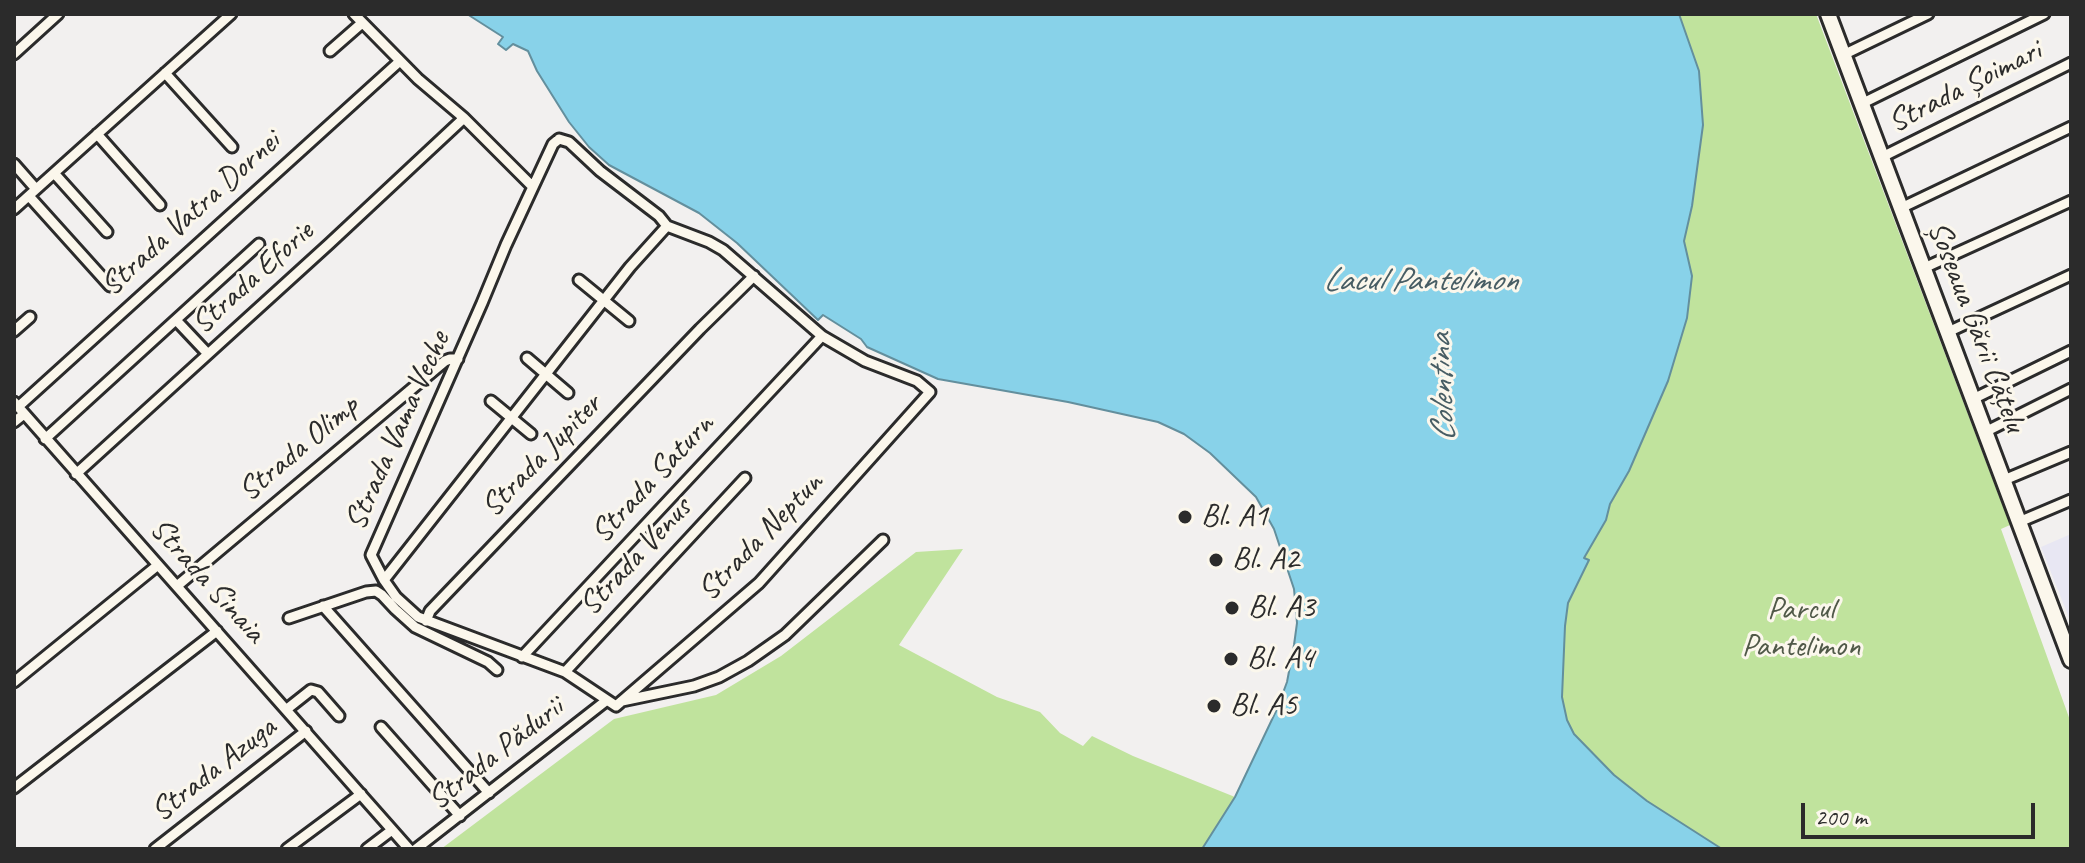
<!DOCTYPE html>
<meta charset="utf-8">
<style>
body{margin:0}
#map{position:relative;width:2085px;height:863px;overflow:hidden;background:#f2f0ef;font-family:Caveat,sans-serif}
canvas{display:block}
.frame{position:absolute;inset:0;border:16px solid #2b2b2b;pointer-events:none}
.scale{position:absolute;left:1801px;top:803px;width:234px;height:36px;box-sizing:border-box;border:4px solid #2b2b2b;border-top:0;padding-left:10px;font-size:24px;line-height:28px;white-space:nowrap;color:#2b2b2b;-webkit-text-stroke:6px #fbf7ec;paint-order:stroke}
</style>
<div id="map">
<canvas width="2085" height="863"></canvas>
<div class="frame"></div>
<div class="scale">200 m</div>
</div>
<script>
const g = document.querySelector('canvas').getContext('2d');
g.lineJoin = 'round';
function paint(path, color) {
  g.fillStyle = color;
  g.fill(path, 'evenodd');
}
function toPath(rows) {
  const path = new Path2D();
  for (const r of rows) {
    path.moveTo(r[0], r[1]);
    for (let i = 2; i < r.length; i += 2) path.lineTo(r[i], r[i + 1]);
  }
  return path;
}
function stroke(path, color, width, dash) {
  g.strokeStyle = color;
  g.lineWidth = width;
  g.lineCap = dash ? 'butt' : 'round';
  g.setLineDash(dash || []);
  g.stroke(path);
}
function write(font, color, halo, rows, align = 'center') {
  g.font = font + ' Caveat,sans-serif';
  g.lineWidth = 6;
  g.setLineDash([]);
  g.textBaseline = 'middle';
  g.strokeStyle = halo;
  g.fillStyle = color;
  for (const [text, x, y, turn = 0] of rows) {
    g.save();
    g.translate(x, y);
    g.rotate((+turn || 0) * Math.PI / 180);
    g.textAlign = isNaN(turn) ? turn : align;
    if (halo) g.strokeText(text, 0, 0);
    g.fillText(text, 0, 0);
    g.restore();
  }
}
const built = toPath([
 [2071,534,2071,623,2041,547]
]);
const green = toPath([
 [1679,14,1816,14,2010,525,2001,529,2071,723,2071,849,1722,849,1647,801,1614,775,1574,734,1567,720,1563,705,1562,682,1565,626,1568,603,1589,561,1584,558,1606,520,1610,504,1629,471,1668,381,1687,318,1692,276,1684,241,1692,206,1688,41],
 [963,549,899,645,997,697,1040,712,1060,733,1083,746,1092,736,1133,756,1235,797,1202,849,441,849,614,719,716,695,781,656,916,552]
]);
const water = toPath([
 [467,14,1679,14,1699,71,1703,125,1692,206,1684,241,1692,276,1687,318,1668,381,1629,471,1610,504,1606,520,1584,558,1589,560,1568,603,1565,626,1562,697,1567,720,1574,734,1614,775,1647,801,1722,849,1202,849,1235,797,1277,709,1287,682,1294,645,1297,623,1294,589,1274,529,1256,497,1210,453,1184,434,1158,422,1068,402,938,379,867,347,861,339,823,315,818,320,737,243,699,213,609,165,589,147,569,122,537,71,528,51,513,44,506,50,498,44,503,37,467,14]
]);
const street = toPath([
 [354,14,418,79,464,118,533,187],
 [330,51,362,23],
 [14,54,58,14],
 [1843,55,1928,14],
 [165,73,232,147],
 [1861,104,2044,14],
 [97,134,160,205],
 [559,139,569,142,600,171,659,216,667,226,709,242,723,250,822,336,865,361,917,381,930,392,759,583,616,706,565,672,418,617,396,597,384,580,371,555,482,303,506,245,553,144,559,139],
 [1882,157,2071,63],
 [14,164,36,189],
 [54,173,107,232],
 [29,196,110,286],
 [1901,208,2071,127],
 [14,209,231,14],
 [1924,268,2071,201],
 [579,280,629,321],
 [176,320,208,354],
 [14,331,30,317],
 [1948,332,2071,275],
 [527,358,568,393],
 [1973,399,2071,351],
 [491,401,531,434],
 [14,402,409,849],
 [18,407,400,61],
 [14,422,24,414],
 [1985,432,2071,389],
 [45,439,259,244],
 [76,474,329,244,464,118],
 [2004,480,2071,452],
 [2019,522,2071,500],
 [384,580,630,267,667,226],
 [177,586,445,361,450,359,458,359],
 [323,606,489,793],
 [289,618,366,592,376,591,382,595,395,609,415,627,488,662,497,670],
 [426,621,430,611,700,329,754,276],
 [522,657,822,336],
 [565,672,745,478],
 [14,682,158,565],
 [622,701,694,686,719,677,748,661,785,635,883,540],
 [287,709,311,690,318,692,339,716],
 [381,727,460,816],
 [14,788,217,631],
 [155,849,306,731],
 [287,849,361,794],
 [367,849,392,830],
 [416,849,607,700]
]);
const secondary = toPath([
 [1828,14,2071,660]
]);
const markers = [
 [1185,517,8,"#2b2b2b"],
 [1216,560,8,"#2b2b2b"],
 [1232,608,8,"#2b2b2b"],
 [1231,659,8,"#2b2b2b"],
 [1214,706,8,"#2b2b2b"]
];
const streetNames = [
 ["Strada Șoimari",1965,87,-27],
 ["Strada Vatra Dornei",191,214,-42],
 ["Strada Eforie",253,278,-42],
 ["Șoseaua Gării Cățelu",1976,327,69],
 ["Strada Vama Veche",398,431,-66],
 ["Strada Olimp",299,449,-40],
 ["Strada Jupiter",542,456,-46],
 ["Strada Saturn",653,479,-47],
 ["Strada Neptun",761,537,-46],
 ["Strada Venus",636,557,-47],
 ["Strada Sinaia",207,581,48],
 ["Strada Pădurii",496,754,-38],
 ["Strada Azuga",214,770,-38]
];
const poiNames = [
 ["Bl. A1",1201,517],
 ["Bl. A2",1232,560],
 ["Bl. A3",1248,608],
 ["Bl. A4",1247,659],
 ["Bl. A5",1230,706]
];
const parkNames = [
 ["Parcul",1801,610],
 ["Pantelimon",1801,647]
];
const waterNames = [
 ["Lacul Pantelimon",1420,281],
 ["Colentina",1443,388,-92]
];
paint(built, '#e8e7f3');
paint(green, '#c0e39d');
paint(water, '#88d2e9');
stroke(water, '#638f9d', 2);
stroke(street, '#2b2b2b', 15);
stroke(secondary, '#2b2b2b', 20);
stroke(street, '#fbf7ec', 9);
stroke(secondary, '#fbf7ec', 14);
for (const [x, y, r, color] of markers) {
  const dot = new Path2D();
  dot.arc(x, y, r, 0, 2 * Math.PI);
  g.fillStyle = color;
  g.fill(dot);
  stroke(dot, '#fbf7ec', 3);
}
write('32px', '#2b2b2b', '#fbf7ec', streetNames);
write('32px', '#2b2b2b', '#fbf7ec', poiNames, 'left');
write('32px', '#505948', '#fbf7ec', parkNames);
write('italic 34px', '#475d64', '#fbf7ec', waterNames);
</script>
